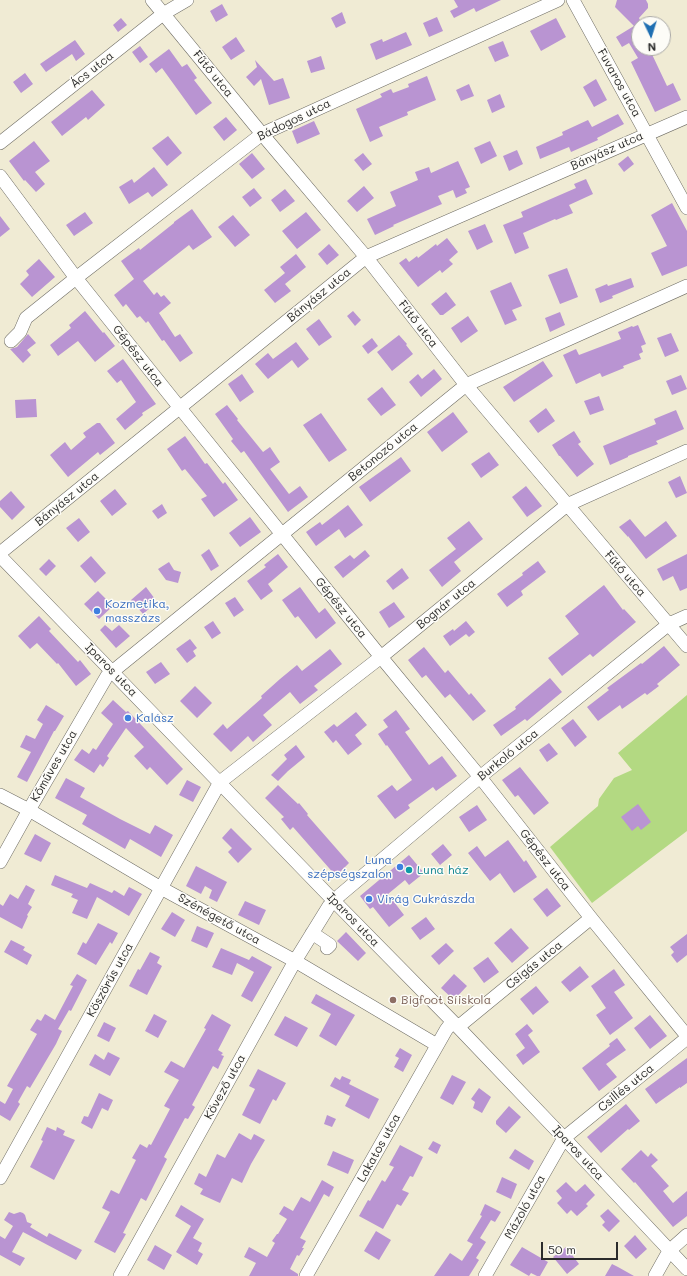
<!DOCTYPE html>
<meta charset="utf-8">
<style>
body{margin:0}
#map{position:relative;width:687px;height:1276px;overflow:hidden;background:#f0ebd4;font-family:Mali,sans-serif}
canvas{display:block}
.north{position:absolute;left:631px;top:16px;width:40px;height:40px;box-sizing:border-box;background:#fdfcf7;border:1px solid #a9a8a5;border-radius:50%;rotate:176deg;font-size:11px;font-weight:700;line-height:16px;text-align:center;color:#2b2b2b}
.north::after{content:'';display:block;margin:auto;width:14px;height:18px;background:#1f6fb2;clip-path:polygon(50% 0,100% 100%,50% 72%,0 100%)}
.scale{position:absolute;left:541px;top:1242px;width:77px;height:18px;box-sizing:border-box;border:2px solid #2b2b2b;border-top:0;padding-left:5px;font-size:12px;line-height:14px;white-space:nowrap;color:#2b2b2b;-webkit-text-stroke:3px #fdfcf7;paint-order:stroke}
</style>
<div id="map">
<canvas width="687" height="1276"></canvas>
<div class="north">N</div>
<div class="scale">50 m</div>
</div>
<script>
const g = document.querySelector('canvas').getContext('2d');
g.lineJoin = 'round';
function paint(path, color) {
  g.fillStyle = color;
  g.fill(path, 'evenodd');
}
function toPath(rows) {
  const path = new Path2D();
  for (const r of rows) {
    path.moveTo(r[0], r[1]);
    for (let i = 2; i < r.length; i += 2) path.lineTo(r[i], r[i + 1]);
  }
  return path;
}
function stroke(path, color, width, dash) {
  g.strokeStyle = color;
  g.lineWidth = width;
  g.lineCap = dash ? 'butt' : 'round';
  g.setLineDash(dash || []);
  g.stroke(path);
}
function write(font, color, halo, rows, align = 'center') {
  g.font = font + ' Mali,sans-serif';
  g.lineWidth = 3;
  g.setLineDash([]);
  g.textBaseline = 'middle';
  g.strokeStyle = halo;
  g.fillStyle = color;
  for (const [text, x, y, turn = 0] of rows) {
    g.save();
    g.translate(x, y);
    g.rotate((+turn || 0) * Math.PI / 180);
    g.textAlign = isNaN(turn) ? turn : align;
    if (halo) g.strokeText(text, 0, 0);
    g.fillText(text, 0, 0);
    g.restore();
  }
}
const green = toPath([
 [687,695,687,831,592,903,550,847,598,806,599,799,614,778,632,770,618,753]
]);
const building = toPath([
 [454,0,501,0,476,12,474,8,454,18,450,11,458,7],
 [617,0,646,0,648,4,648,8,639,18,642,24,639,24,639,48,649,48,667,86,673,83,681,100,655,112,631,62,638,58,629,43,622,47,616,37,634,26,615,7],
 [222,4,228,15,216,22,210,11],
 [342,12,346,23,336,28,331,18],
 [437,17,443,31,429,37,423,23],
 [121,18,127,25,118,32,113,25],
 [556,18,566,37,541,51,530,31],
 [406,32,412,45,376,60,370,44,382,39,383,42],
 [236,37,245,51,231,60,222,47],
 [75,40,85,54,76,61,72,54,46,72,40,64],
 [503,41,509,56,495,62,488,47],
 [140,46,148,57,140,63,132,52],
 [169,49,182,67,187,64,197,78,194,80,212,103,196,115,162,68,156,73,149,64],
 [321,56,325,69,311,73,307,61],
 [255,60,274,81,283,78,290,98,269,105,261,79,254,86,246,77,257,67],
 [25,73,33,84,21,93,13,82],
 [427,76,436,100,407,112,408,115,379,127,383,136,370,142,356,109,382,97,380,94,391,89,393,93,409,87,408,84],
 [596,79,607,100,594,107,583,87],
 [469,84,474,96,461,101,456,90],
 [92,90,105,105,88,120,86,117,62,136,51,122],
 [500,94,505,107,492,113,487,100],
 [618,114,624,124,597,138,598,140,571,152,569,147,540,159,536,147,563,135,562,132,588,120,592,127],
 [226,117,237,130,224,141,213,127],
 [314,121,320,134,297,144,292,131],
 [168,136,182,153,167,166,152,148],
 [34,141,50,161,35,172,45,184,36,192,25,180,24,181,9,161],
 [490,141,497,156,481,164,474,148],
 [517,150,523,164,509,171,503,156],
 [252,153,265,169,252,179,239,164],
 [363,153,372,164,363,171,354,160],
 [628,156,634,164,624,172,618,164],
 [458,161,470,187,465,189,467,193,456,198,453,190,438,196,442,204,393,225,394,226,375,235,367,219,396,206,390,192,418,180,415,172,429,167,431,173],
 [154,167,168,185,152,197,148,192,129,204,119,187,132,179,134,183],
 [586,179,593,194,569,205,573,213,556,220,555,219,523,233,529,248,515,254,503,225,523,217,521,212,576,188,574,184],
 [364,186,374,198,357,212,347,201],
 [254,188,262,198,250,207,242,197],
 [285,189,295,201,280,212,271,200],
 [672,203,687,231,687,266,662,276,651,253,667,246,651,215],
 [192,209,212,237,193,250,189,245,143,281,154,295,157,292,161,297,164,295,171,303,159,313,175,337,180,334,193,353,180,362,164,340,162,341,148,321,146,323,140,316,137,318,126,304,123,307,114,295,134,279,121,261,139,248,140,250,174,223,174,222],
 [85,212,93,223,74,236,66,225],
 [306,212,321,230,297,249,282,231],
 [233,215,250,235,235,247,218,227],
 [0,216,10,229,0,237],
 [485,224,493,242,477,250,468,231],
 [447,238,458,252,449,260,453,264,442,273,440,270,418,287,399,263,406,258,409,262,417,256,418,258,436,244,437,246],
 [329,244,339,255,327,265,318,254],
 [296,254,306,267,285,284,291,291,275,303,264,290,285,273,280,267],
 [39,259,55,277,32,297,20,284,29,275,26,271],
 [567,268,578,297,560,304,548,275],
 [631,278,634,287,612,296,613,298,600,303,595,289,607,284,608,286],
 [511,282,522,306,512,310,517,320,505,325,490,291],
 [446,292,456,305,443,315,440,315,431,304],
 [85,311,103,333,104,332,115,346,95,362,78,341,58,356,50,345,71,328,69,325],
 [353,311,361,320,355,326,347,316],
 [560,312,565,325,550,332,545,318],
 [468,316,478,331,461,343,451,328],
 [319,319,332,337,319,346,306,329],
 [638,325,646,344,641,346,643,352,639,354,641,359,623,366,624,368,602,377,600,373,576,384,563,355,576,349,579,355,621,339,618,332,632,326,633,327],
 [671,333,679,351,665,357,657,338],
 [28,334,36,343,27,350,31,355,23,363,10,349,17,347],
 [399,335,407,344,406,345,413,354,392,371,377,352],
 [372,338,378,346,368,354,362,346],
 [296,342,309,359,298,368,292,360,268,379,255,364,268,353,273,359],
 [123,359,156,404,142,413,143,415,125,430,116,419,136,402,121,380,117,383,107,371],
 [543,361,553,376,514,402,503,387],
 [434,369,442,379,421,397,409,382,418,374,422,379],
 [242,374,254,392,240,402,228,384],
 [681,375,687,389,672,395,666,381],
 [382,387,396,405,381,416,367,399],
 [599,396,604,410,590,415,584,401],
 [36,399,37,417,16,418,15,400],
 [227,405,238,419,237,420,263,452,270,447,280,462,270,469,289,494,300,486,308,497,288,512,244,451,241,453,231,441,233,439,215,414],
 [546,408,555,421,538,433,529,421],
 [676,410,684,429,656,441,658,444,628,456,628,457,610,465,603,446,656,424,654,419],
 [453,412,468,432,442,452,427,432],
 [321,413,347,450,329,462,303,425],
 [97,423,100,423,115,443,100,455,98,452,68,477,50,455,65,442,71,450,86,437,83,433],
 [574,431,581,442,578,444,594,464,577,477,560,456,559,456,552,445],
 [185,436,205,464,207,463,223,484,225,482,238,500,214,517,201,499,207,496,185,469,182,471,167,449],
 [489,452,499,465,481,478,471,464],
 [401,457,411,471,370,502,359,487],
 [680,476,687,493,676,498,668,482],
 [526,486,542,506,527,517,512,497],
 [115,489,127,504,112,516,100,501],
 [11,491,25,507,12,520,0,507,0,501],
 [162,504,167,513,158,519,152,511],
 [348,505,363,525,345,538,339,529,316,546,306,532,320,522,322,525],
 [250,517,261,532,240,547,229,533],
 [79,518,90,532,78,542,66,528],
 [630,519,645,537,666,521,677,536,646,559,628,536,628,537,619,527],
 [469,521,483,539,454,562,461,571,442,587,429,570,456,549,447,538],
 [209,549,219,566,211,571,201,555],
 [365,550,370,556,343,578,334,567,350,555,354,559],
 [278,554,288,567,268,584,273,591,261,600,247,581,266,567,264,565],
 [687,554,687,588,680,591,673,576,663,581,657,569],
 [91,556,106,573,95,583,80,566],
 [49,559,56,566,46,576,39,569],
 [538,561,546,572,521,591,523,595,507,607,497,594,523,575,522,573],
 [169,562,174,570,181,572,178,583,166,580,158,569],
 [402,568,409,578,393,590,386,581],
 [604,585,623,610,624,609,636,622,593,657,590,654,562,676,548,658,579,634,565,616],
 [146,587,155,599,149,604,151,607,143,614,131,600],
 [300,587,319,613,325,608,336,623,316,639,298,616,295,618,282,600],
 [98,591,113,606,99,619,84,604],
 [235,597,244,610,234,617,225,603],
 [394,602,405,617,389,628,379,612],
 [39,616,51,629,49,631,78,662,80,660,91,674,76,686,58,663,57,664,37,643,30,649,18,636],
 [213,621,221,633,212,639,204,627],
 [466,621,475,632,469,637,466,634,450,646,443,636,453,629,454,631],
 [105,625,112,631,119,625,130,636,116,648,100,630],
 [190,639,197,648,193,651,196,656,187,663,176,649],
 [664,646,680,665,657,684,659,686,647,695,645,693,622,709,620,705,598,721,587,707,609,690,607,688,641,663,642,664],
 [424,647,445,673,448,670,469,695,471,693,486,711,473,721,450,694,445,698,426,675,422,678,408,660],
 [330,649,342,664,314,686,318,690,300,704,290,692,263,715,272,725,253,742,248,736,231,752,213,734,223,724,227,729,262,698,261,696,280,679,297,665,302,671],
 [161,662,170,674,155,684,146,672],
 [550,678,562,692,527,721,525,719,501,736,493,725,516,709,515,707],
 [195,686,212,703,197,718,180,701],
 [113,700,126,712,128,711,183,769,167,785,150,767,147,770,134,756,144,747,126,728,107,756,109,758,103,767,100,764,94,773,74,760,82,749,89,754,93,748,96,750,113,724,101,713],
 [46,705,64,716,55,731,54,731,27,782,17,777,31,752,20,747,26,735,35,739,43,724,37,720],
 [396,710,410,729,405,732,429,765,442,756,457,776,436,791,433,787,408,805,410,808,395,819,377,796,392,785,397,791,412,780,387,745,386,746,378,734,388,727,383,720],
 [356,712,367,725,355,735,362,744,348,755,336,740,333,743,324,732,334,724,337,727],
 [573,719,587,737,575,747,561,728],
 [549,743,558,754,547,762,539,750],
 [296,745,305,757,288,771,278,781,271,775,287,759,284,755],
 [520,767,549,803,534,815,518,795,515,797,502,780],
 [66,778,85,788,80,797,120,819,150,834,155,825,173,835,161,857,130,839,125,849,82,824,87,815,55,798],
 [187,780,201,787,193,802,179,795],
 [278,785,298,804,299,803,308,814,307,815,349,863,336,876,293,827,290,830,281,819,284,817,265,798],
 [638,804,651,822,641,830,638,826,632,831,621,817],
 [477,805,487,820,469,832,459,817],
 [231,828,252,849,238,863,228,852,232,848,222,838],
 [35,834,51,843,41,862,24,854],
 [508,840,524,862,526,860,537,877,514,893,500,873,490,881,468,853,477,846,485,857],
 [443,844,452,855,440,865,431,854],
 [409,855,424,873,409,885,405,880,388,894,404,915,389,927,373,907,370,909,360,896],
 [196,866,227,882,217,902,209,898,212,890,205,886,201,894,186,886],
 [55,875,87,888,90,883,112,893,114,890,124,896,129,887,142,894,129,916,97,897,87,919,72,913,78,900,71,897,73,894,51,885],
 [26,885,35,890,28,904,32,907,27,915,28,916,22,929,0,917,0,904,3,906,10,894,18,899],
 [547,888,561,906,547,917,533,899],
 [245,901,266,910,259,925,238,915],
 [172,912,185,920,175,937,161,929],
 [426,917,435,929,420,940,411,928],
 [98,923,118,933,112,944,110,942,96,965,77,954,83,942,86,944],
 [197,926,214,933,207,948,191,941],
 [511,928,529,948,512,963,494,943],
 [346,932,366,953,358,961,337,941],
 [687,934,687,955,677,963,671,955,674,952,670,947],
 [11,940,25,947,23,950,32,955,27,965,4,952],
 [446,943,454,951,439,965,431,956],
 [221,948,249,960,252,956,272,967,252,1002,241,996,254,972,237,963,232,975,212,967],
 [150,952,160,957,157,963,162,966,147,995,129,986,138,969,140,970],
 [488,957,499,972,484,983,473,968],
 [580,966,589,977,570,992,561,982],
 [614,969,625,985,614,992,633,1018,610,1035,596,1015,606,1008,591,986],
 [77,974,87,980,71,1011,69,1010,58,1029,62,1031,56,1044,30,1088,27,1086,18,1102,20,1104,10,1121,0,1115,0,1101,5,1104,13,1089,7,1086,37,1034,30,1030,37,1019,41,1021,45,1014,55,1020,73,986,70,985],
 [454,974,467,986,454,1000,441,988],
 [536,986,549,1002,533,1015,520,999],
 [316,994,355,1015,336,1046,319,1036,331,1014,311,1003],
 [154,1014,167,1021,158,1038,145,1031],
 [212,1014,231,1025,218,1050,223,1053,221,1055,224,1056,218,1069,213,1066,192,1105,195,1107,188,1119,185,1118,164,1157,167,1159,146,1201,141,1198,123,1233,126,1234,115,1253,94,1242,110,1212,102,1208,111,1190,119,1194,136,1160,132,1158,140,1144,147,1148,149,1144,151,1145,170,1109,164,1106,179,1080,164,1072,171,1061,184,1068,206,1029,204,1028],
 [650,1015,667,1036,650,1049,634,1028],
 [285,1016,308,1028,297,1047,274,1035],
 [104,1022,116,1028,109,1042,97,1036],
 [527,1024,533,1031,528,1035,540,1052,523,1065,516,1055,525,1048,515,1034],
 [617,1038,626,1050,606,1064,617,1077,599,1091,582,1068,610,1046,609,1044],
 [400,1048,412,1055,403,1072,394,1067,399,1058,395,1056],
 [108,1052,120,1058,110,1076,89,1065,95,1054,104,1060],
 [687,1058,687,1083,680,1088,680,1087,656,1104,645,1089],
 [258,1069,286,1083,276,1101,273,1099,260,1124,242,1115,255,1089,249,1086],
 [452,1075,466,1082,453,1105,440,1098],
 [342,1076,351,1080,349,1084,379,1099,369,1119,345,1106,350,1096,330,1086,335,1077,340,1080],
 [479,1088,491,1097,482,1113,473,1108,475,1102,471,1099],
 [99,1093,113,1100,108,1111,102,1108,92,1129,81,1123,84,1116,88,1117],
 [626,1104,640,1121,629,1130,628,1129,601,1153,587,1137],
 [509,1106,521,1117,506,1133,496,1124,496,1121],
 [327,1115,336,1119,332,1127,324,1124],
 [47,1127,56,1131,57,1127,65,1131,63,1135,75,1140,54,1180,30,1167,43,1141,41,1140],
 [239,1133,251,1140,254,1134,265,1140,251,1164,242,1183,232,1178,220,1203,200,1194,203,1189,194,1184,199,1173,206,1177,217,1154,225,1158],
 [433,1141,441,1145,437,1154,428,1149],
 [400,1145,423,1157,413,1177,410,1176,402,1190,409,1193,401,1206,397,1204,383,1229,359,1216,368,1200,370,1201,382,1180,385,1182,394,1167,389,1165],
 [515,1149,534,1161,529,1170,509,1158],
 [641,1150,648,1157,651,1153,658,1160,651,1166,669,1186,663,1191,673,1203,687,1191,687,1216,673,1227,635,1182,634,1183,621,1169],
 [333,1151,354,1160,348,1174,327,1165],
 [502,1177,517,1184,511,1199,496,1192],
 [322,1180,334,1187,329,1197,324,1194,300,1238,306,1241,302,1248,304,1248,299,1256,297,1255,290,1269,298,1274,298,1276,249,1276,256,1263,244,1257,249,1247,267,1257,275,1243,272,1241,277,1234,278,1234,287,1219,279,1214,284,1206,293,1211,301,1197,310,1202],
 [566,1182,576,1192,585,1184,595,1195,586,1204,588,1206,577,1216,571,1210,567,1214,557,1203,562,1198,556,1191],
 [485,1204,501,1212,495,1222,491,1220,480,1238,486,1242,476,1258,479,1260,469,1276,434,1276,450,1253,462,1261,473,1244,467,1241,482,1216,480,1215],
 [181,1205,204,1219,193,1238,202,1243,198,1251,203,1254,197,1265,176,1252,191,1226,175,1216],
 [608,1209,620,1221,609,1232,602,1225,605,1222,600,1216],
 [9,1212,14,1214,20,1212,23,1213,25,1215,27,1222,32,1224,30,1227,47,1237,49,1233,82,1250,76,1260,23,1232,12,1252,25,1258,20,1266,0,1255,0,1236,5,1239,13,1226,4,1220],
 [376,1231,391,1240,379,1260,364,1251],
 [635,1235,647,1249,636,1259,624,1246],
 [155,1245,172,1255,164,1270,147,1260],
 [522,1247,548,1262,540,1276,537,1276,531,1273,529,1276,510,1265],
 [566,1247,579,1264,567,1274,553,1257],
 [612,1264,618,1267,634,1276,605,1276]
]);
const minor = toPath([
 [152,0,262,134,366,257,466,385,687,646],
 [573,0,687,208],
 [0,143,163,14,187,0],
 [0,176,76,278,180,408,381,657,480,777,591,918,687,1036],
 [11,341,20,332,26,318,76,278,262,134,558,0],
 [0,553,366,257,687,117],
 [0,556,334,901,458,1027,564,1138,687,1269],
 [0,795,29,810,161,888,295,961,437,1045],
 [0,862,29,810,107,676,466,385,687,286],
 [312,933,330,945,327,948],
 [458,1027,591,918],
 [0,1178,220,782,381,657,567,505,687,451],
 [120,1276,295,961,329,906,340,895,480,777,669,624,687,616],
 [306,1276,446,1030,452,1022],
 [485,1276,564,1138,687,1038],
 [655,1276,669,1251,687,1235]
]);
const markers = [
 [97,611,4,"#3f7fe0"],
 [128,718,4,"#3f7fe0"],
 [400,867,4,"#3f7fe0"],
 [409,870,4,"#0f9aa8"],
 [369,899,4,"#3f7fe0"],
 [393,1000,4,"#8d6e63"]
];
const streetNames = [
 ["Ács utca",92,70,-38],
 ["Fűtő utca",213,74,51],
 ["Fuvaros utca",619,83,61],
 ["Bádogos utca",294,120,-26],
 ["Bányász utca",607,151,-24],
 ["Bányász utca",319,295,-39],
 ["Fűtő utca",418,324,52],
 ["Gépész utca",138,356,52],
 ["Betonozó utca",383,452,-39],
 ["Bányász utca",67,499,-39],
 ["Fűtő utca",625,574,49],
 ["Bognár utca",446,604,-39],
 ["Gépész utca",341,608,51],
 ["Iparos utca",111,670,46],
 ["Burkoló utca",508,755,-39],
 ["Kőműves utca",54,766,-60],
 ["Gépész utca",545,860,52],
 ["Szénégető utca",219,919,29],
 ["Iparos utca",353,920,46],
 ["Csigás utca",534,965,-39],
 ["Köszörűs utca",110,980,-61],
 ["Kövező utca",225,1087,-61],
 ["Csillés utca",626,1088,-39],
 ["Lakatos utca",379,1148,-61],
 ["Iparos utca",578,1153,47],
 ["Mázoló utca",525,1207,-61]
];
const shopNames = [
 ["Kozmetika,",105,604],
 ["masszázs",105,618],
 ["Kalász",136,718],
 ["Luna",392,860,"right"],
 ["szépségszalon",392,874,"right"],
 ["Virág Cukrászda",377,899]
];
const cultureNames = [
 ["Luna ház",417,870]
];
const educationNames = [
 ["Bigfoot Síiskola",401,1000]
];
paint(green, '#b3d982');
paint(building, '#b994d2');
stroke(minor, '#706e66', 14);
stroke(minor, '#fff', 13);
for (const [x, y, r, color] of markers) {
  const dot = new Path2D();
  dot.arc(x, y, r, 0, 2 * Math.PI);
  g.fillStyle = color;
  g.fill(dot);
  stroke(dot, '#fdfcf7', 1.5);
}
write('12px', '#2b2b2b', '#fdfcf7', streetNames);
write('12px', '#366cbe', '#fdfcf7', shopNames, 'left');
write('12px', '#0d838f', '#fdfcf7', cultureNames, 'left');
write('12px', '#785e54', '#fdfcf7', educationNames, 'left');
</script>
